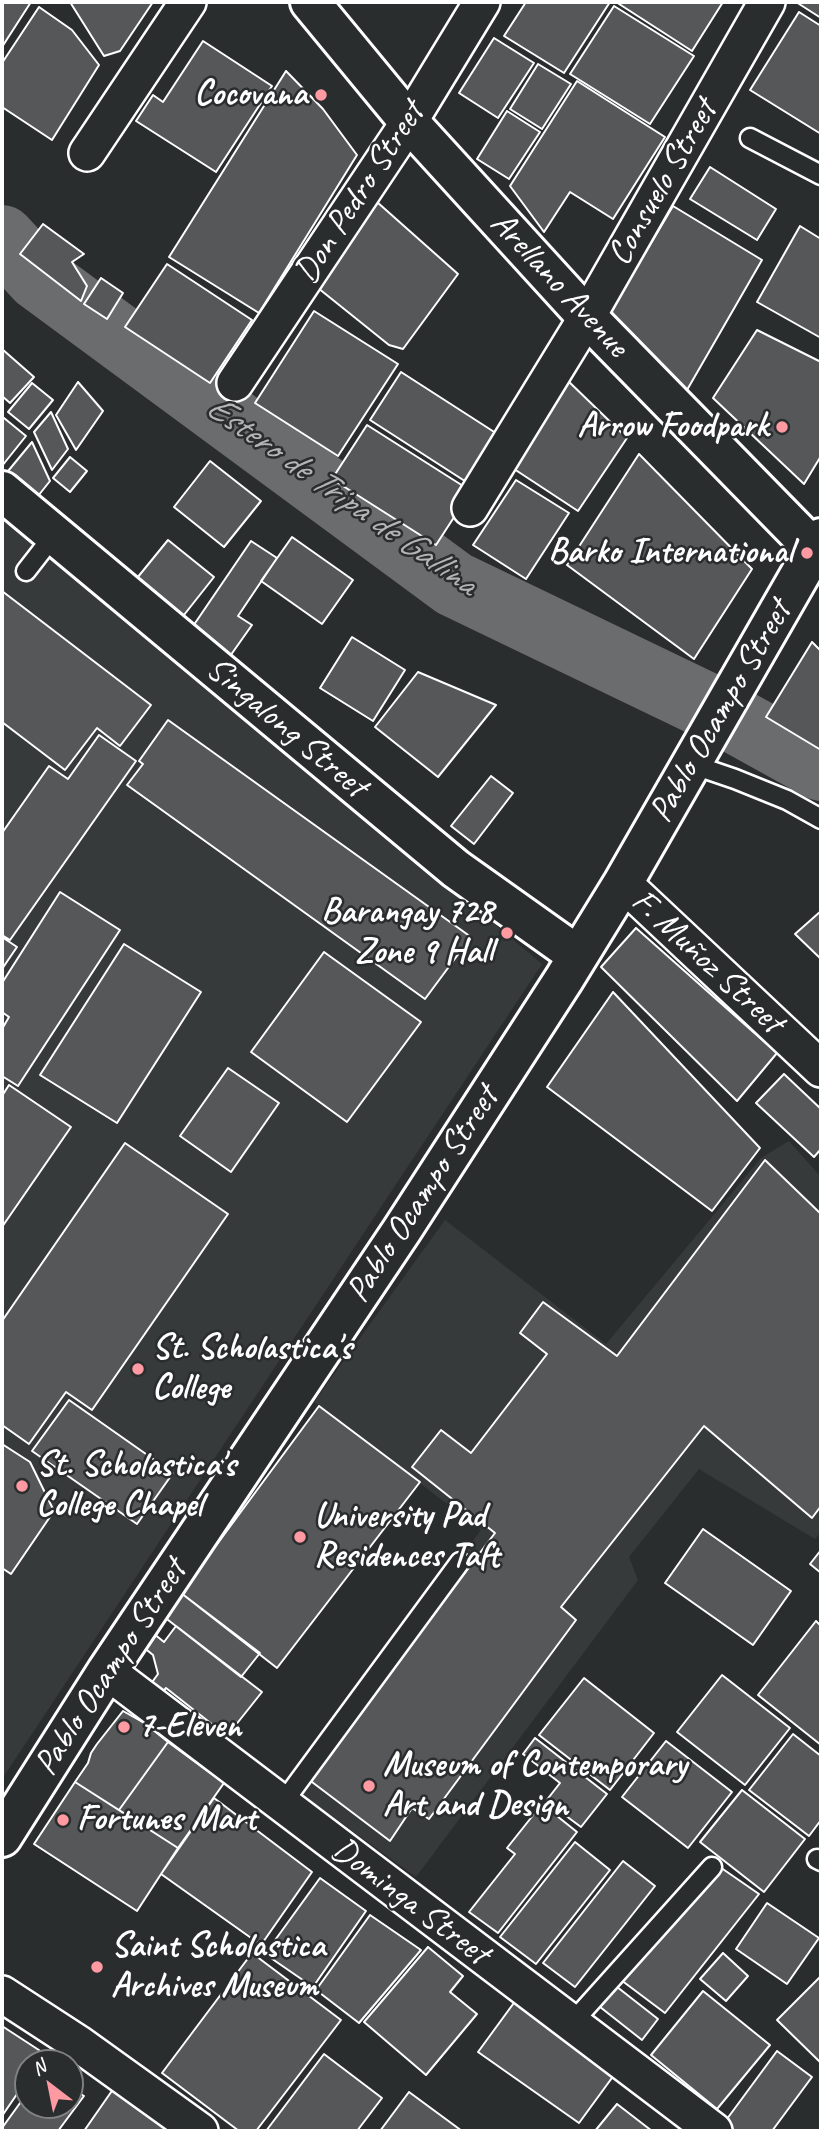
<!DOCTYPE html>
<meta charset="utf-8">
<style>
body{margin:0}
#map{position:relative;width:823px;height:2133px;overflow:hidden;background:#2a2d2e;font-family:Caveat,sans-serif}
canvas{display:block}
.frame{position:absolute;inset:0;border:4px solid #fff;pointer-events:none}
.north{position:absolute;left:14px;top:2049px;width:70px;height:70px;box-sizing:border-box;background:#2a2d2e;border:2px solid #7f8182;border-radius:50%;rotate:328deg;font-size:19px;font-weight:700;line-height:28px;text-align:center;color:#fff}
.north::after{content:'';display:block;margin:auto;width:24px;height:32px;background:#ff9aa2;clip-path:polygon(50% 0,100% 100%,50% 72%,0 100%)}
</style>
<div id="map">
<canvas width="823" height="2133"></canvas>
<div class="frame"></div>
<div class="north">N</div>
</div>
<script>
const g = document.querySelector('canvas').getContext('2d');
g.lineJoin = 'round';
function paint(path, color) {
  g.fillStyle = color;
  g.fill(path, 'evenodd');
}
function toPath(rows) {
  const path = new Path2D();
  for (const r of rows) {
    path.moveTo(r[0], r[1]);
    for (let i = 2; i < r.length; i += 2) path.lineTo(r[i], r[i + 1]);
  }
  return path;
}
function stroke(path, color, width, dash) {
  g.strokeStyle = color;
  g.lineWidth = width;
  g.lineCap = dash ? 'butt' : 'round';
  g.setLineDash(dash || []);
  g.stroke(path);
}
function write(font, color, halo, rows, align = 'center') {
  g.font = font + ' Caveat,sans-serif';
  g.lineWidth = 5;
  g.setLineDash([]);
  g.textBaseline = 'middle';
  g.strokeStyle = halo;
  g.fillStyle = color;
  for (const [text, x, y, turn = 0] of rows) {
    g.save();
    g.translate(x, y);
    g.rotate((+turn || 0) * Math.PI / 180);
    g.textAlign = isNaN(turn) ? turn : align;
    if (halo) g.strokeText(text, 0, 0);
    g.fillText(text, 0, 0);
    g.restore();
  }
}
const built = toPath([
 [2,513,46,547,542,964,4,1776,2,1774],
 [789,1141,821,1177,821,1532,815,1539,699,1469,629,1557,638,1580,416,1877,289,1785,481,1530,314,1402,445,1220,606,1344,761,1158]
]);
const river = toPath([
 [2,238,39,278,454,584,720,712,821,768]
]);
const building = toPath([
 [2,2,31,2,2,47,2,2],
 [70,2,153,2,120,51,104,56,70,2],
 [526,2,610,2,564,73,504,36,526,2],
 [616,2,723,2,692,51,616,2],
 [796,2,821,2,821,18,796,2],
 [614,6,694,56,650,124,570,74,614,6],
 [39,7,72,30,99,65,52,140,2,107,2,63,39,7],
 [799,12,821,26,821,134,750,90,799,12],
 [494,38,534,63,498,118,459,93,494,38],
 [203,41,272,86,216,172,136,121,153,95,163,102,203,41],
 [538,64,571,84,542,129,510,109,538,64],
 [286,71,323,109,357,155,259,313,169,257,286,71],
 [577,81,665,137,613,219,570,192,544,232,510,186,577,81],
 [507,111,540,132,509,179,477,159,507,111],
 [710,167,776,209,757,240,690,199,710,167],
 [377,202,458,274,403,349,389,345,318,288,377,202],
 [673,206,762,260,687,390,610,312,673,206],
 [43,224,84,254,72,262,87,286,81,301,20,254,43,224],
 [800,226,821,239,821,338,757,302,800,226],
 [167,264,252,320,210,383,125,327,167,264],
 [101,278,123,293,107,319,84,304,101,278],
 [314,311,398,364,338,456,255,403,314,311],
 [757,330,821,362,821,456,804,484,713,398,757,330],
 [2,349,34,377,10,403,2,396,2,349],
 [401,372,502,437,471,485,370,420,401,372],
 [565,378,627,438,578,511,508,465,565,378],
 [78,382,103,411,76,450,56,415,78,382],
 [32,383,53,400,29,429,8,412,32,383],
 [51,412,68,449,52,470,34,432,51,412],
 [4,418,26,436,2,466,2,420,4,418],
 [367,425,471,491,436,545,332,479,367,425],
 [32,442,50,481,34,501,4,476,32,442],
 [639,454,752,569,694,659,567,565,639,454],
 [70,457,87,471,70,492,53,478,70,457],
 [210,461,261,501,224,547,174,507,210,461],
 [516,480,569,513,526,579,473,545,516,480],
 [292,537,353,580,322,624,261,581,292,537],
 [168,540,214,577,180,620,133,583,168,540],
 [251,541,277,558,238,616,252,625,228,659,189,632,251,541],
 [2,591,151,705,120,746,97,728,65,770,2,722,2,591],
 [352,637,405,670,373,721,320,688,352,637],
 [812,642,821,651,821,750,766,717,812,642],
 [418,672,496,705,438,777,375,727,418,672],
 [168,720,471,937,425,999,127,785,143,764,139,761,168,720],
 [99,735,136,761,10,940,2,935,2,833,49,766,68,779,99,735],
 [491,776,513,793,474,844,451,826,491,776],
 [60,892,120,930,18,1086,2,1076,2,1029,9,1017,2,1012,2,983,60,892],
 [821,911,821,959,795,934,821,911],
 [636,928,777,1053,737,1101,601,967,636,928],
 [2,937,17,947,2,969,2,937],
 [124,944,201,992,117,1123,40,1075,124,944],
 [324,952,421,1022,347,1122,251,1052,324,952],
 [613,992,760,1148,712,1211,547,1087,613,992],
 [228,1068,279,1103,231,1172,180,1136,228,1068],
 [784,1074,821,1109,821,1149,814,1157,756,1103,784,1074],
 [9,1085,71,1127,2,1227,2,1096,9,1085],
 [125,1143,228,1214,92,1410,66,1392,29,1444,2,1425,2,1321,125,1143],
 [765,1160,821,1214,821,1506,812,1518,704,1426,561,1607,576,1620,429,1819,412,1808,390,1841,308,1779,495,1533,412,1467,441,1430,471,1453,547,1354,520,1333,543,1302,617,1356,765,1160],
 [69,1400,173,1473,137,1524,32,1451,69,1400],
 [319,1406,420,1482,277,1668,181,1593,319,1406],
 [2,1444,30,1462,54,1511,11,1574,2,1568,2,1444],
 [703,1529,791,1591,753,1645,665,1583,703,1529],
 [821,1550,821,1573,810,1564,821,1550],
 [181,1593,260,1653,241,1677,163,1616,181,1593],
 [816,1621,821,1626,821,1745,758,1695,816,1621],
 [176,1626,262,1692,227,1736,166,1688,161,1694,150,1685,158,1674,153,1655,142,1646,153,1633,164,1642,176,1626],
 [722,1675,790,1728,745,1785,677,1732,722,1675],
 [584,1678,654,1733,610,1790,539,1735,584,1678],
 [123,1711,146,1724,168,1742,119,1810,75,1782,88,1763,91,1753,97,1744,123,1711],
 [793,1734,821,1756,821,1820,809,1836,749,1790,793,1734],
 [535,1738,607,1794,581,1827,546,1801,560,1783,523,1754,535,1738],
 [666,1741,732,1792,688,1848,622,1797,666,1741],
 [168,1742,224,1783,178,1848,119,1810,168,1742],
 [75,1782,178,1848,137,1911,34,1844,75,1782],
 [742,1790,805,1839,764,1892,700,1842,742,1790],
 [214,1798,312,1872,261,1945,161,1874,214,1798],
 [542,1804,577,1832,498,1933,469,1912,515,1854,507,1848,542,1804],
 [575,1842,610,1870,536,1964,500,1937,575,1842],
 [623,1861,655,1886,575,1987,543,1963,623,1861],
 [717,1865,759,1894,665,2013,617,1977,717,1865],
 [320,1878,366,1911,313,1987,265,1954,320,1878],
 [767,1903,819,1938,787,1984,736,1949,767,1903],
 [370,1915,421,1950,359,2023,316,1990,370,1915],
 [428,1947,463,1976,450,1992,477,2014,426,2075,364,2022,428,1947],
 [252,1953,341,2020,256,2131,239,2131,162,2073,252,1953],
 [723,1953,748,1976,726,2001,700,1979,723,1953],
 [821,1976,821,2063,777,2020,821,1976],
 [612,1983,658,2019,642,2040,595,2003,612,1983],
 [703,1991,770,2045,717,2109,651,2055,703,1991],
 [516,2000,617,2071,579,2123,478,2052,516,2000],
 [2,2026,45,2054,39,2063,28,2063,28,2078,2,2116,2,2026],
 [777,2051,812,2077,772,2131,735,2131,724,2123,777,2051],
 [324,2054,382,2098,357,2131,266,2131,324,2054],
 [116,2085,176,2131,84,2131,116,2085],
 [70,2087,84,2096,58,2131,2,2131,2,2128,28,2092,28,2105,70,2105,70,2087],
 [409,2092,462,2131,380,2131,409,2092],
 [617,2104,652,2131,595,2131,617,2104]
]);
const service = toPath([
 [750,138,821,175],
 [26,571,54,535],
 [691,764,735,779,787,800,821,819],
 [282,1804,460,1562],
 [817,1859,821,1861],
 [571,2024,712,1867]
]);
const minor = toPath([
 [87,153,188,2],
 [235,383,409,122,482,2],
 [470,508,587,317,767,2],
 [623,883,821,1069],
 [107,1671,714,2131],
 [2,1994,79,2044,200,2131]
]);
const tertiary = toPath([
 [2,491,456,869,577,955]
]);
const secondary = toPath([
 [310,2,409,122,587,317,821,556],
 [2,1837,107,1671,402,1230,564,979,623,883,821,538]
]);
const markers = [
 [321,95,7,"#ff9aa2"],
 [782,427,7,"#ff9aa2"],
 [807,553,7,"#ff9aa2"],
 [507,933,7,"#ff9aa2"],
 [138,1369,7,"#ff9aa2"],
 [22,1486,7,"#ff9aa2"],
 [300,1537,7,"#ff9aa2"],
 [124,1727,7,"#ff9aa2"],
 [369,1786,7,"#ff9aa2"],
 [63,1820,7,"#ff9aa2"],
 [97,1967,7,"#ff9aa2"]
];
const poiNames = [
 ["Cocovana",307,95,"right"],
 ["Arrow Foodpark",768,427,"right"],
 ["Barko International",793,553,"right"],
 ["Barangay 728",493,913,"right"],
 ["Zone 9 Hall",493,953,"right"],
 ["St. Scholastica's",152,1349],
 ["College",152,1389],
 ["St. Scholastica's",36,1466],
 ["College Chapel",36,1506],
 ["University Pad",314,1517],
 ["Residences Taft",314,1557],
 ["7-Eleven",138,1727],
 ["Museum of Contemporary",383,1766],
 ["Art and Design",383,1806],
 ["Fortunes Mart",77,1820],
 ["Saint Scholastica",111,1947],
 ["Archives Museum",111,1987]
];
const streetNames = [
 ["Consuelo Street",663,183,-60],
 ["Don Pedro Street",360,193,-57],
 ["Arellano Avenue",559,285,47],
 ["Pablo Ocampo Street",721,712,-60],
 ["Singalong Street",286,728,40],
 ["F. Muñoz Street",707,962,43],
 ["Pablo Ocampo Street",423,1195,-57],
 ["Pablo Ocampo Street",111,1668,-57],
 ["Dominga Street",410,1902,37]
];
const waterNames = [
 ["Estero de Tripa de Gallina",341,496,35]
];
paint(built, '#373a3b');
stroke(river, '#6a6c6d', 66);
paint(building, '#555758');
stroke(building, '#fff', 2);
stroke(service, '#fff', 23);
stroke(minor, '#fff', 40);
stroke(tertiary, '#fff', 44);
stroke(secondary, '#fff', 44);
stroke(service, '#2a2d2e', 18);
stroke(minor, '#2a2d2e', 35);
stroke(tertiary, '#2a2d2e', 38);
stroke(secondary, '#2a2d2e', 38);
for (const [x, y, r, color] of markers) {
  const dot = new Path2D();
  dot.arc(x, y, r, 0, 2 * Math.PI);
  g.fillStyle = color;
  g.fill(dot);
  stroke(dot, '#2a2d2e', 2.5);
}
write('bold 35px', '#fff', '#2a2d2e', poiNames, 'left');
write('35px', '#fff', '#2a2d2e', streetNames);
write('italic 37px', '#b4b6b6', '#2a2d2e', waterNames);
</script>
